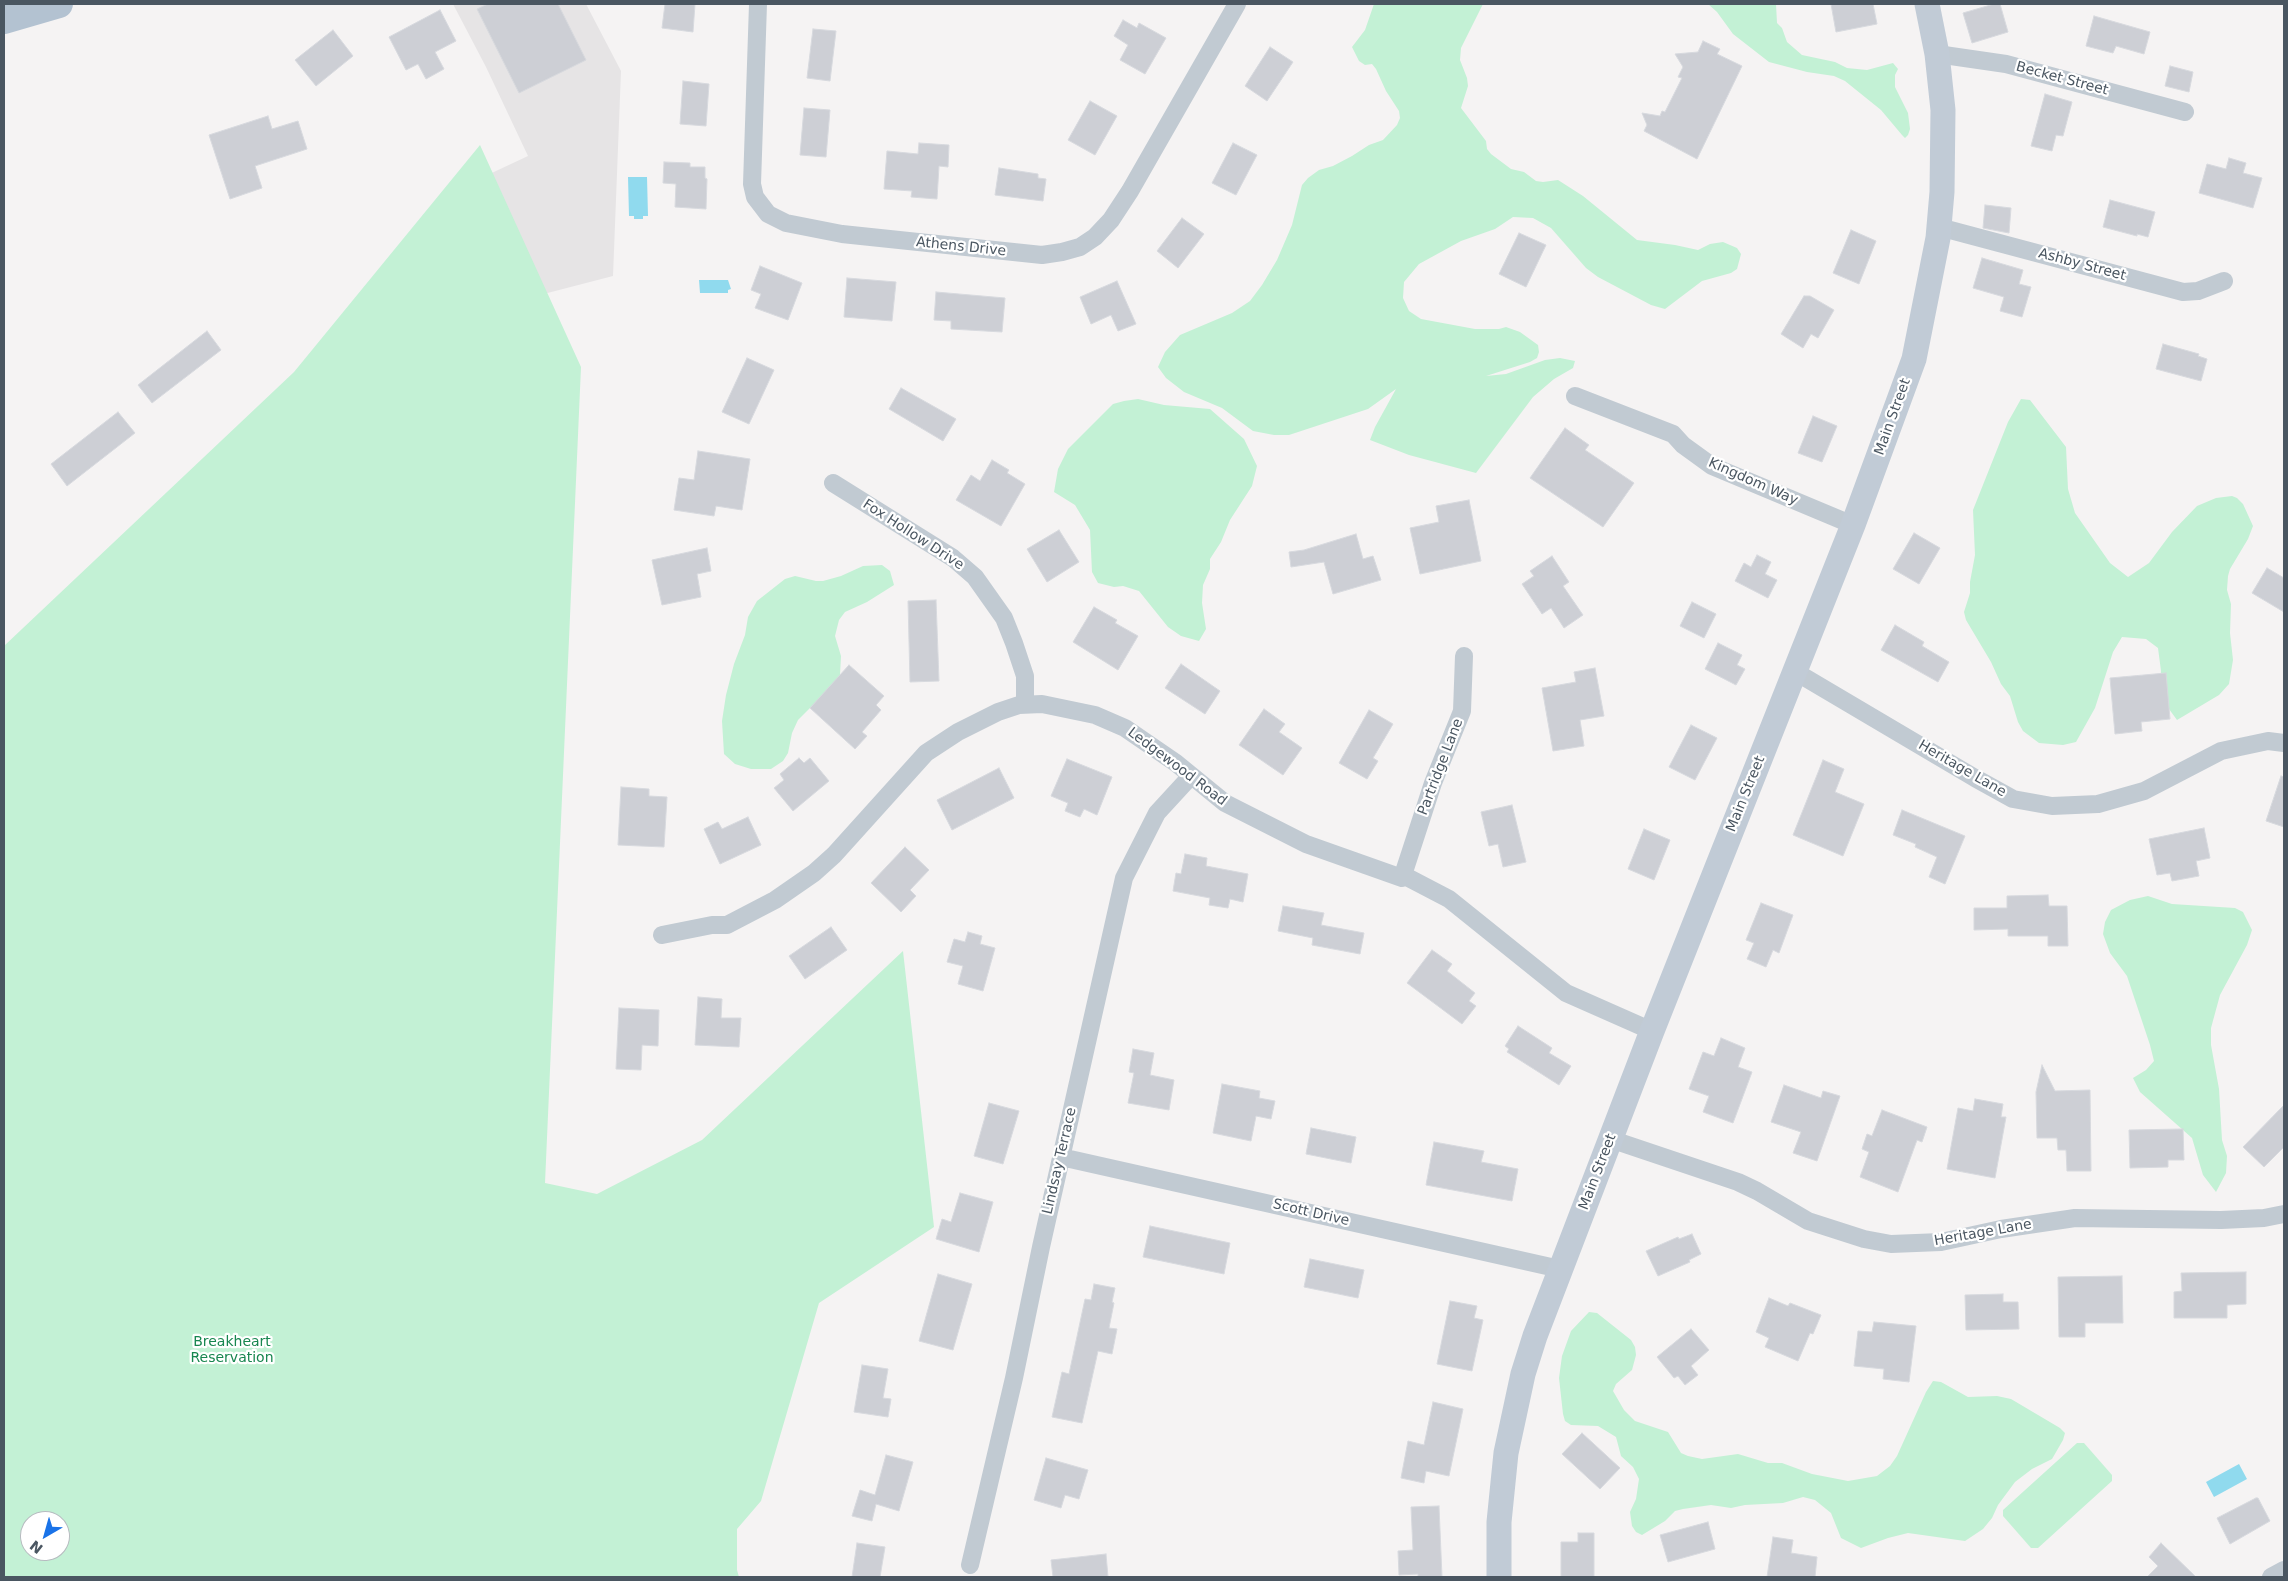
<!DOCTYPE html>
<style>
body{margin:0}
#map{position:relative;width:2288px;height:1581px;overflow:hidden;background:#f5f3f3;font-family:"DejaVu Sans",sans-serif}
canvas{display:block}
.frame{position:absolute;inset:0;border:5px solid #4a5661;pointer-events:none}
.north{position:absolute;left:20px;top:1511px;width:50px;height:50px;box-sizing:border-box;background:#fff;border:1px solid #b7bbc0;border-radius:50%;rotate:218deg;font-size:14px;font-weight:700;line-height:20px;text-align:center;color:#4a5661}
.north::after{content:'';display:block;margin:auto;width:18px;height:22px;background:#1a73e8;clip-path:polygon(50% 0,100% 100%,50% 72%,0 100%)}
</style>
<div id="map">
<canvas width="2288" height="1581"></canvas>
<div class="frame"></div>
<div class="north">N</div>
</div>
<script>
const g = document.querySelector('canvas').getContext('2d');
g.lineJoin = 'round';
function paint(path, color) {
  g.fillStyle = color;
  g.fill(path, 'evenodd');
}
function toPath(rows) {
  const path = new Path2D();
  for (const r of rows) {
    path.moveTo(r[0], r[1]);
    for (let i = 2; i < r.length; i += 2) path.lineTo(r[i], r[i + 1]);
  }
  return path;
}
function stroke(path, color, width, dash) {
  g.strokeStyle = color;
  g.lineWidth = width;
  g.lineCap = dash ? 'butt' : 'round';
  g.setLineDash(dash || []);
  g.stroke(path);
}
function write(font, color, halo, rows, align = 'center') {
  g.font = font + ' "DejaVu Sans",sans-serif';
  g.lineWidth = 4.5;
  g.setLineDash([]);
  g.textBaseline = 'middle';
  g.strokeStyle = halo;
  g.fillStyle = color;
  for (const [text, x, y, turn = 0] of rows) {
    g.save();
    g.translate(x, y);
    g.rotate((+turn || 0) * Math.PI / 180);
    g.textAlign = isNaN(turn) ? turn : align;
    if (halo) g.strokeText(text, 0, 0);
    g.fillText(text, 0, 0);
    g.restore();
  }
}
const education = toPath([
 [453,4,586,4,621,71,613,276,482,310,447,194,528,156,486,67]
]);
const green = toPath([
 [1374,4,1483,4,1461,48,1460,60,1467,78,1468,86,1461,108,1486,141,1487,149,1491,154,1511,169,1524,172,1536,181,1543,182,1558,180,1583,196,1637,240,1675,245,1698,250,1710,244,1723,242,1737,248,1741,254,1737,269,1731,273,1702,281,1665,309,1651,305,1598,277,1586,268,1551,228,1533,218,1513,217,1495,229,1461,241,1419,264,1404,282,1403,298,1409,311,1421,319,1475,329,1499,329,1506,327,1520,332,1538,345,1539,352,1537,358,1530,362,1486,376,1506,374,1545,360,1560,358,1575,361,1573,368,1554,379,1533,397,1476,473,1409,455,1370,440,1375,427,1396,389,1368,409,1289,435,1274,435,1253,431,1222,408,1184,392,1166,378,1158,367,1165,352,1180,335,1232,313,1250,301,1262,285,1277,260,1292,225,1302,185,1308,178,1319,170,1333,166,1352,156,1369,145,1383,140,1397,125,1400,118,1399,111,1386,91,1376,69,1372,64,1365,65,1359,61,1352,47,1365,30],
 [1708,4,1776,4,1777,23,1782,28,1787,42,1802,55,1835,62,1847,68,1867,70,1893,63,1898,69,1895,75,1895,87,1908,113,1910,129,1908,135,1905,138,1902,135,1881,110,1845,81,1834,76,1807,72,1769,62,1733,34,1717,12],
 [480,145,581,367,545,1183,597,1194,702,1140,903,951,934,1227,819,1303,761,1501,737,1529,737,1570,739,1577,4,1577,4,646,294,372],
 [30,1521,60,1521,60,1551,30,1551],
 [1138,399,1164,405,1210,409,1244,439,1257,466,1252,486,1230,520,1221,542,1210,559,1210,569,1203,585,1202,603,1206,629,1199,641,1181,636,1168,627,1139,591,1123,586,1114,587,1098,583,1092,572,1090,530,1075,505,1054,492,1058,469,1068,449,1113,404,1124,401],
 [2021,399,2030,400,2066,447,2068,489,2075,513,2110,563,2128,577,2149,563,2172,532,2197,506,2216,498,2232,496,2237,498,2243,504,2253,526,2248,539,2230,569,2228,576,2227,590,2231,604,2230,633,2233,660,2229,684,2219,695,2177,720,2169,709,2160,684,2161,671,2158,648,2146,639,2122,637,2113,652,2095,708,2076,742,2063,745,2039,743,2023,731,2018,722,2010,696,2001,684,1991,662,1966,620,1964,612,1970,593,1970,582,1975,555,1973,510,2008,422],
 [882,565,890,571,894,585,867,602,845,612,839,620,835,636,841,656,840,675,835,683,798,720,792,733,788,753,783,761,771,769,751,769,735,764,724,754,722,721,726,695,734,664,745,635,748,617,757,601,785,579,795,576,816,581,823,581,841,576,863,566],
 [2148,896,2172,904,2235,908,2243,912,2252,930,2247,945,2220,995,2211,1028,2211,1045,2219,1089,2222,1140,2227,1156,2226,1173,2216,1192,2203,1175,2192,1138,2140,1092,2133,1078,2146,1070,2154,1061,2150,1045,2127,976,2110,953,2103,934,2105,922,2111,910,2130,900],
 [1589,1312,1597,1313,1631,1340,1635,1347,1636,1355,1632,1370,1616,1384,1613,1391,1624,1410,1635,1421,1668,1432,1681,1453,1688,1456,1702,1459,1738,1454,1768,1463,1782,1463,1812,1474,1848,1481,1877,1476,1890,1466,1897,1456,1926,1392,1933,1381,1941,1382,1968,1397,1997,1396,2011,1399,2060,1428,2065,1433,2063,1440,2052,1459,2032,1469,2015,1482,1998,1505,1992,1518,1983,1529,1965,1541,1908,1533,1888,1538,1861,1548,1841,1538,1831,1513,1815,1500,1803,1497,1783,1503,1745,1505,1731,1508,1711,1505,1683,1509,1675,1511,1665,1521,1642,1535,1636,1532,1632,1526,1630,1512,1636,1499,1639,1479,1633,1467,1621,1456,1616,1437,1598,1426,1571,1425,1565,1421,1563,1414,1559,1378,1562,1356,1571,1331],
 [2077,1443,2084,1443,2112,1475,2112,1481,2038,1548,2031,1548,2003,1516,2003,1510]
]);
const water = toPath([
 [628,177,647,177,648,216,643,216,643,219,634,219,634,216,629,216],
 [699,280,728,280,731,289,728,290,728,293,700,293],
 [2239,1464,2247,1479,2214,1497,2206,1482]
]);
const building = toPath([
 [488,4,558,4,586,60,519,93,477,9,488,4],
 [665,4,695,4,693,32,662,28,665,4],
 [1831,4,1873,4,1877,24,1836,32,1831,4],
 [1994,4,2000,4,2008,32,1972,43,1963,13,1994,4],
 [440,10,456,41,435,52,444,69,426,79,418,64,406,70,389,37,440,10],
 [2094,16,2150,32,2144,54,2116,46,2113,53,2086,46,2094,16],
 [1123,20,1137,28,1139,23,1166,38,1145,74,1120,60,1128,45,1114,36,1123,20],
 [813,29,836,31,830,81,807,78,813,29],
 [333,30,353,56,316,86,295,60,333,30],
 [1703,41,1720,49,1717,54,1742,66,1697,159,1644,131,1647,125,1642,113,1660,116,1662,111,1665,112,1682,78,1678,77,1683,67,1675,54,1698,52,1703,41],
 [1270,47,1293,62,1267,101,1245,86,1270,47],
 [2170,66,2193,72,2189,92,2165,86,2170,66],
 [683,81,709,84,706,126,680,124,683,81],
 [2045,94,2072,102,2063,136,2056,135,2052,151,2031,146,2045,94],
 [1090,101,1117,116,1095,155,1068,140,1090,101],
 [804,108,830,110,826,157,800,155,804,108],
 [268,116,272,129,298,121,307,149,255,166,262,188,230,199,209,135,268,116],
 [919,143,949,145,948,167,939,166,937,199,911,197,912,191,884,189,887,151,918,154,919,143],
 [1233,143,1257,155,1236,195,1212,183,1233,143],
 [2229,158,2246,163,2243,173,2262,178,2253,208,2199,193,2207,164,2226,169,2229,158],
 [664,162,690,163,690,167,705,167,705,178,707,179,706,209,675,207,676,184,663,183,664,162],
 [999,168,1038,174,1038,178,1046,179,1043,201,995,195,999,168],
 [2110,200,2155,212,2148,237,2137,234,2137,236,2103,227,2110,200],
 [1985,205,2011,208,2009,233,1983,228,1985,205],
 [1182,218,1204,234,1178,268,1157,251,1182,218],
 [1851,230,1876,241,1859,284,1833,273,1851,230],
 [1519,233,1546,245,1526,287,1499,274,1519,233],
 [1982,258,2023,270,2019,284,2031,287,2022,317,2000,311,2004,297,1973,288,1982,258],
 [760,266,802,283,788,320,755,308,761,294,751,290,760,266],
 [847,278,896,282,892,321,844,317,847,278],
 [1117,281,1136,324,1118,331,1111,315,1091,324,1080,297,1117,281],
 [936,292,1005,298,1002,332,951,329,951,321,934,320,936,292],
 [1804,296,1810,296,1834,310,1818,338,1811,334,1803,348,1781,334,1804,296],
 [207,331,221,350,152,403,138,385,207,331],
 [2163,344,2199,354,2198,356,2207,359,2201,381,2156,369,2163,344],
 [747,358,774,370,749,424,722,412,747,358],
 [901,388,956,419,943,441,889,409,901,388],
 [118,412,135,433,67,486,51,464,118,412],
 [1813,416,1837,426,1822,462,1798,453,1813,416],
 [1565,428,1589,445,1585,450,1634,483,1603,527,1530,478,1565,428],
 [698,451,750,459,742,510,716,506,714,516,674,510,679,478,694,480,698,451],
 [992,460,1009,470,1007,473,1025,484,1001,526,956,500,971,475,980,481,992,460],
 [1469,500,1481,561,1420,574,1410,528,1439,522,1436,506,1469,500],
 [1059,530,1079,562,1047,582,1027,549,1059,530],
 [1914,533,1940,548,1919,584,1893,569,1914,533],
 [1356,534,1363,559,1373,556,1381,580,1333,594,1324,562,1291,567,1289,552,1304,550,1356,534],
 [707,548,711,571,697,574,701,597,662,605,652,560,707,548],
 [1757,555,1771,562,1765,574,1777,580,1768,598,1735,581,1744,563,1751,567,1757,555],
 [1552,556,1569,582,1563,586,1583,615,1564,628,1551,608,1542,614,1522,584,1534,576,1530,571,1552,556],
 [2267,568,2284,578,2284,612,2252,593,2267,568],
 [936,600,939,681,910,682,908,601,936,600],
 [1692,602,1716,614,1704,638,1680,626,1692,602],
 [1094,607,1117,620,1115,623,1138,636,1118,670,1073,642,1094,607],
 [1895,625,1924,642,1922,646,1949,662,1938,682,1881,650,1895,625],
 [1718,643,1742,655,1737,665,1745,669,1736,685,1705,669,1718,643],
 [1181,664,1220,691,1205,714,1165,688,1181,664],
 [849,665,884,696,876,705,881,710,862,732,867,736,855,749,810,708,849,665],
 [1595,668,1604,716,1580,720,1584,746,1553,751,1542,688,1576,682,1574,672,1595,668],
 [2166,673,2170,719,2141,722,2142,731,2115,734,2110,678,2166,673],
 [1264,709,1285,724,1279,732,1302,748,1283,775,1239,745,1264,709],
 [1369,710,1393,724,1373,758,1378,761,1367,779,1339,763,1369,710],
 [1691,725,1717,738,1695,780,1669,767,1691,725],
 [799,758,804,763,810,758,829,781,793,811,774,788,784,780,780,774,799,758],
 [1067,759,1112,777,1097,815,1084,809,1080,817,1065,811,1068,803,1051,796,1067,759],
 [1823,760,1844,769,1835,792,1864,804,1843,856,1793,835,1823,760],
 [999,768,1014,798,952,830,937,800,999,768],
 [2281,776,2284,777,2284,827,2266,821,2281,776],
 [621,787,649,789,649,796,667,797,664,847,618,845,621,787],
 [1512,805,1526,862,1503,867,1498,844,1489,846,1481,812,1512,805],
 [1902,810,1965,836,1945,884,1929,877,1937,857,1915,847,1916,844,1893,835,1902,810],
 [748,817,761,845,720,864,704,829,718,822,722,829,748,817],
 [2204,828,2210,858,2196,861,2199,876,2172,881,2170,873,2157,875,2149,839,2204,828],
 [1644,829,1670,840,1654,880,1628,869,1644,829],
 [905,847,929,870,910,890,916,896,901,912,871,883,905,847],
 [1185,854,1207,858,1206,866,1248,874,1243,902,1230,899,1228,908,1209,905,1210,898,1173,891,1176,873,1181,874,1185,854],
 [2048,895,2049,906,2067,906,2068,946,2048,946,2048,936,2008,936,2008,929,1974,930,1974,908,2007,908,2007,896,2048,895],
 [1761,903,1793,915,1779,953,1773,950,1766,967,1747,959,1754,943,1746,940,1761,903],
 [1283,906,1324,913,1321,925,1364,933,1360,954,1312,945,1313,938,1278,931,1283,906],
 [831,927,847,950,805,979,789,956,831,927],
 [968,932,982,936,980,944,995,948,983,991,958,984,963,966,947,962,954,939,965,942,968,932],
 [1432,950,1452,964,1447,971,1475,993,1469,1001,1476,1006,1462,1024,1407,983,1432,950],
 [698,997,722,999,721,1018,741,1018,739,1047,695,1045,698,997],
 [619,1008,659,1010,658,1046,642,1045,641,1070,616,1069,619,1008],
 [1518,1026,1552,1048,1549,1053,1571,1066,1559,1085,1507,1052,1509,1049,1505,1046,1518,1026],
 [1721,1038,1745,1048,1738,1067,1752,1072,1733,1123,1703,1112,1709,1096,1689,1089,1703,1052,1714,1056,1721,1038],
 [1133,1049,1154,1053,1150,1075,1174,1080,1169,1110,1128,1103,1134,1073,1129,1072,1133,1049],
 [2042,1065,2055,1091,2090,1090,2091,1171,2067,1171,2066,1150,2058,1150,2057,1138,2037,1138,2036,1092,2042,1065],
 [1222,1084,1260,1091,1259,1098,1275,1101,1271,1119,1256,1116,1251,1141,1213,1133,1222,1084],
 [1784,1085,1821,1098,1823,1091,1840,1096,1817,1161,1793,1153,1801,1132,1771,1122,1784,1085],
 [1975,1099,2003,1104,2001,1117,2006,1117,1995,1178,1947,1169,1958,1108,1973,1111,1975,1099],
 [989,1103,1019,1111,1003,1164,974,1156,989,1103],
 [2284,1105,2284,1147,2264,1167,2243,1147,2284,1105],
 [1882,1110,1927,1127,1922,1142,1917,1140,1898,1192,1860,1177,1869,1152,1862,1149,1867,1134,1872,1136,1882,1110],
 [1311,1128,1356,1137,1351,1163,1306,1154,1311,1128],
 [2183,1129,2184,1160,2168,1160,2168,1167,2130,1168,2129,1130,2183,1129],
 [1434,1142,1484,1151,1481,1162,1518,1169,1512,1201,1426,1185,1434,1142],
 [960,1193,993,1202,979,1252,936,1239,942,1219,951,1222,960,1193],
 [1150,1226,1230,1243,1224,1274,1143,1257,1150,1226],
 [1692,1234,1701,1254,1689,1260,1690,1262,1658,1276,1646,1251,1678,1237,1679,1239,1692,1234],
 [1310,1259,1364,1270,1358,1298,1304,1287,1310,1259],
 [2246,1272,2246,1304,2227,1305,2227,1318,2174,1318,2174,1292,2182,1291,2181,1273,2246,1272],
 [938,1274,972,1284,953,1350,919,1341,938,1274],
 [2122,1276,2123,1323,2085,1323,2085,1337,2059,1337,2058,1277,2122,1276],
 [1094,1284,1115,1288,1112,1302,1114,1303,1109,1328,1117,1329,1112,1354,1098,1351,1082,1423,1052,1417,1062,1372,1069,1374,1085,1299,1091,1300,1094,1284],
 [2003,1294,2003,1302,2018,1302,2019,1329,1966,1330,1965,1295,2003,1294],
 [1769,1298,1788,1306,1790,1303,1821,1315,1813,1334,1810,1333,1798,1361,1765,1347,1769,1338,1756,1332,1769,1298],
 [1450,1301,1477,1306,1474,1318,1483,1320,1472,1371,1437,1364,1450,1301],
 [1874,1322,1916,1326,1909,1382,1883,1379,1884,1369,1854,1366,1858,1331,1872,1332,1874,1322],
 [1691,1329,1709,1350,1691,1366,1698,1375,1685,1385,1678,1376,1674,1378,1657,1357,1691,1329],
 [862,1365,888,1369,883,1398,891,1399,888,1417,854,1412,862,1365],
 [1433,1402,1463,1409,1449,1476,1426,1471,1424,1483,1401,1478,1408,1441,1424,1445,1433,1402],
 [1582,1433,1620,1468,1600,1489,1562,1454,1582,1433],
 [886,1455,913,1462,899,1511,876,1504,872,1521,852,1516,860,1490,875,1495,886,1455],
 [1046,1458,1088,1470,1079,1499,1065,1495,1061,1508,1034,1500,1046,1458],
 [2256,1498,2258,1498,2270,1521,2230,1544,2217,1518,2256,1498],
 [1439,1506,1442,1577,1418,1577,1418,1574,1399,1575,1398,1551,1413,1550,1411,1507,1439,1506],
 [1708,1522,1715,1549,1668,1562,1660,1535,1708,1522],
 [1578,1533,1594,1533,1594,1577,1561,1577,1561,1542,1578,1542,1578,1533],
 [1773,1537,1793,1540,1791,1553,1817,1557,1815,1577,1767,1577,1773,1537],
 [857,1543,885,1547,880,1577,852,1577,857,1543],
 [2161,1543,2196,1577,2147,1577,2158,1566,2149,1557,2161,1543],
 [1106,1554,1108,1577,1053,1577,1051,1560,1106,1554]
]);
const minor = toPath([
 [758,4,752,184,755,197,768,214,786,223,842,234,1042,255,1062,252,1080,247,1095,237,1111,220,1130,191,1237,4],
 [1937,54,2006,64,2185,112],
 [1939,227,2183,292,2198,291,2224,281],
 [1575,396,1673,434,1683,445,1712,466,1853,525],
 [833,483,953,558,975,577,1004,618,1014,643,1025,676,1025,704],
 [1794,671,1975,778,2013,799,2052,806,2098,804,2144,791,2221,751,2268,741,2284,743],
 [1403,875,1433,783,1462,711,1464,656],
 [662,935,712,925,727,925,775,900,814,873,834,855,926,753,958,732,998,712,1019,705,1042,704,1095,715,1125,728,1176,763,1225,803,1306,844,1402,878,1403,875,1449,899,1566,993,1652,1031],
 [1610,1139,1738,1182,1757,1191,1808,1221,1864,1239,1891,1244,1941,1242,2001,1229,2075,1218,2221,1220,2264,1218,2284,1214],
 [1061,1157,1560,1269],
 [970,1565,1014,1378,1041,1247,1124,878,1157,813,1191,776],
 [2271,1577,2284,1570]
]);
const secondary = toPath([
 [1499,1577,1499,1522,1506,1453,1523,1374,1535,1336,1652,1031,1853,525,1914,359,1938,238,1942,192,1943,110,1937,54,1927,4]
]);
const primary = toPath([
 [4,20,59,4]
]);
const streetNames = [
 ["Becket Street",2062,79,15],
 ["Athens Drive",961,247,6],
 ["Ashby Street",2082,265,15],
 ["Main Street",1893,417,-70],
 ["Kingdom Way",1753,482,24],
 ["Fox Hollow Drive",913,535,33],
 ["Ledgewood Road",1177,767,37],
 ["Partridge Lane",1441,767,-69],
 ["Heritage Lane",1962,769,30],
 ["Main Street",1746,794,-68],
 ["Lindsay Terrace",1060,1161,-77],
 ["Main Street",1598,1172,-69],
 ["Scott Drive",1311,1213,13],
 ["Heritage Lane",1983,1233,-10]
];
const parkNames = [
 ["Breakheart",232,1342],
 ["Reservation",232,1358]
];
paint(education, '#e6e4e5');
paint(green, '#c3f1d5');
paint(water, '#90daee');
paint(building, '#cdcfd5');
stroke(building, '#d7d9de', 1);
stroke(minor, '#c1cad2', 18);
stroke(secondary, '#c1cbd6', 25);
stroke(primary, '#b3c2d1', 28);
write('14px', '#4a5661', '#fff', streetNames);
write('14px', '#17864f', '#fff', parkNames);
</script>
